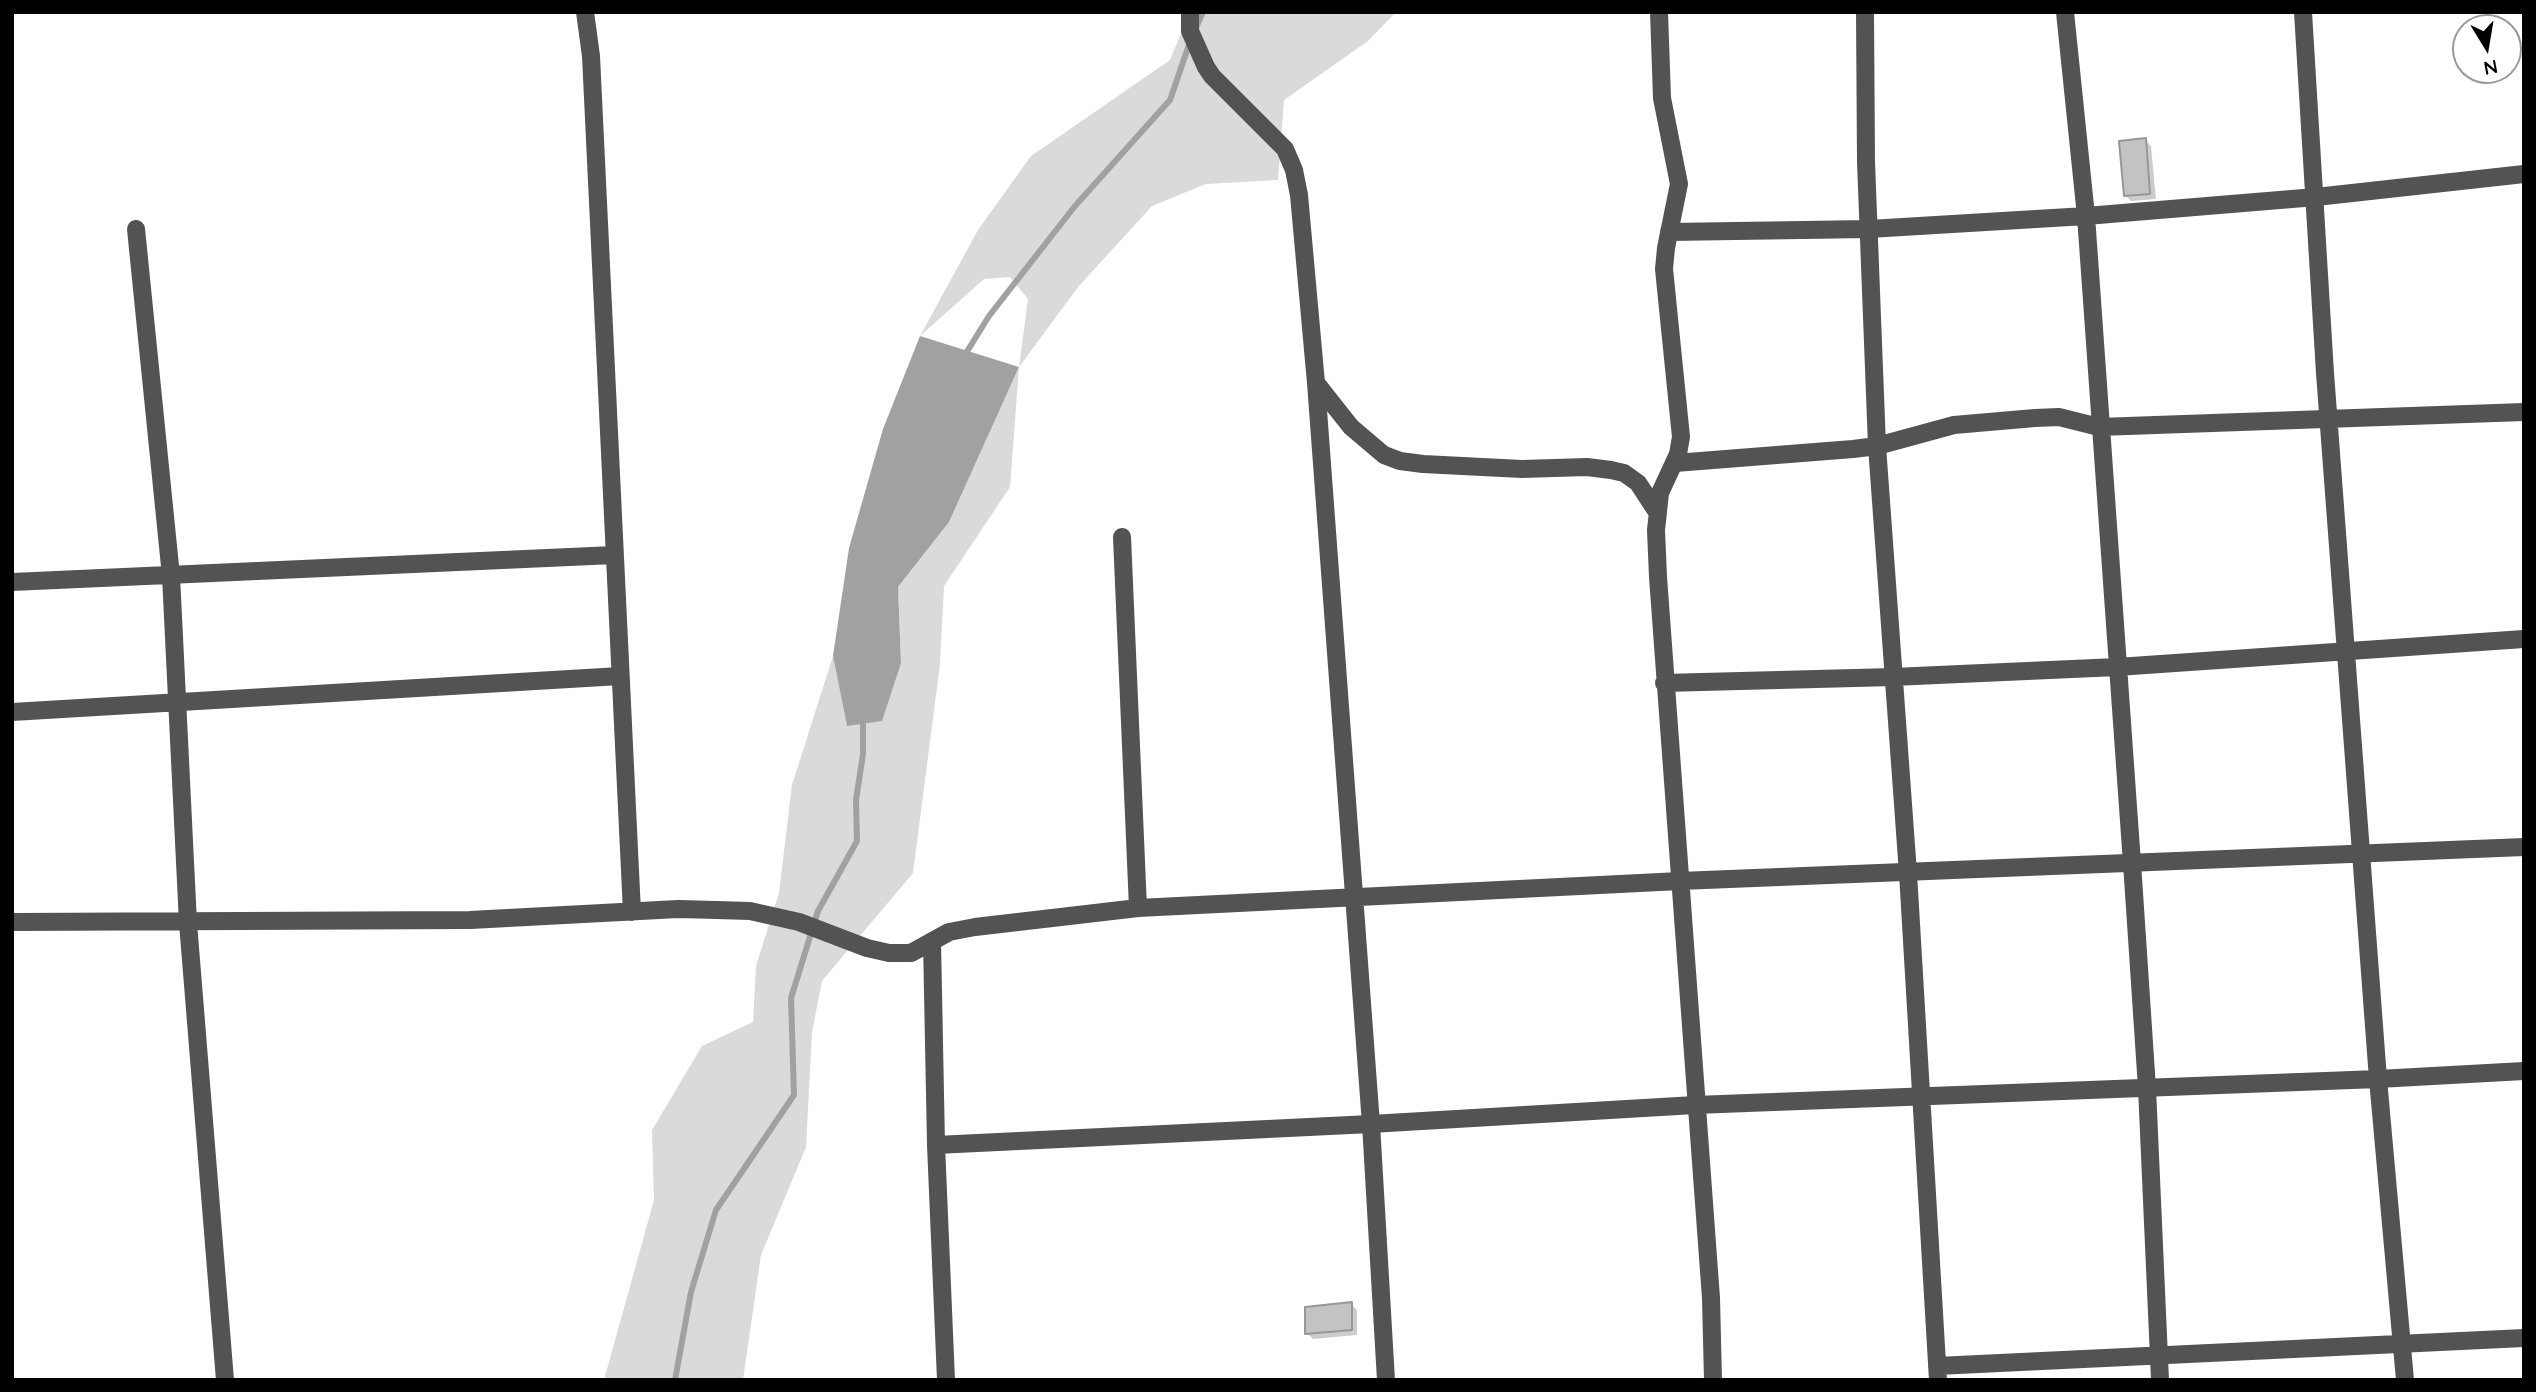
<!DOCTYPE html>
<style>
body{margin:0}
#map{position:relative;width:2536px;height:1392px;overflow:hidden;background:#fff;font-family:Quicksand,sans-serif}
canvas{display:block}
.frame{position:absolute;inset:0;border:14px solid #000;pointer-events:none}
.north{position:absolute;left:2452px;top:14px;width:70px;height:70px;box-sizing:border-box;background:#fff;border:2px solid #999;border-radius:50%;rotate:169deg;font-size:19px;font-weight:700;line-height:28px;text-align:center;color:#000}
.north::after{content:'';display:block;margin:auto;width:24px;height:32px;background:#000;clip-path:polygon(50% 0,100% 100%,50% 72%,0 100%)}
</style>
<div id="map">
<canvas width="2536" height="1392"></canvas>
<div class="frame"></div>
<div class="north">N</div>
</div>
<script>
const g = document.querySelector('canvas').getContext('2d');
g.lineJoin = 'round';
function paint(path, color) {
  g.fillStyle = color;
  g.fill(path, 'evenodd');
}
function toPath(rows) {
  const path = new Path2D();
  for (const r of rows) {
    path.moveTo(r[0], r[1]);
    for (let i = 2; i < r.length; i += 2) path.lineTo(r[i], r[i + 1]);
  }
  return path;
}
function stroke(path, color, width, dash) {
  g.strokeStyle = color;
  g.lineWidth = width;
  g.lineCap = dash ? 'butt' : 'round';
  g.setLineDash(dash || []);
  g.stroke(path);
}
const green = toPath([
 [1190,12,1396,12,1368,41,1284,100,1278,180,1206,184,1152,206,1078,287,1019,367,1010,487,944,586,940,664,913,873,822,981,812,1032,806,1147,761,1255,743,1380,604,1380,654,1200,652,1130,702,1046,753,1022,756,966,779,893,792,785,833,656,847,726,901,663,898,587,949,522,1019,367,1028,299,1010,277,984,279,920,336,978,230,1031,156,1170,60]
]);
const water = toPath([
 [920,336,1019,367,949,522,898,587,901,663,882,721,847,726,833,656,849,548,883,429]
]);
const shadow = toPath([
 [2145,140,2151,146,2156,199,2131,201,2125,195],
 [1351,1304,1357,1310,1357,1335,1313,1339,1307,1333]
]);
const stream = toPath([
 [1195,30,1203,12],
 [963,358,989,316,1075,206,1170,100,1191,39],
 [675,1380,691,1292,716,1210,794,1095,791,998,818,911,857,841,856,800,863,754,863,717]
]);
const building = toPath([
 [2146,138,2150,194,2124,196,2119,141,2146,138],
 [1352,1302,1352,1330,1305,1334,1305,1307,1352,1302]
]);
const minor = toPath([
 [585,12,591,56,632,912],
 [1190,12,1190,31,1206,67,1212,76,1285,149,1294,170,1299,195,1316,383,1371,1124,1386,1380],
 [1659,12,1662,98,1679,184,1666,248,1664,269,1681,437,1678,454,1660,493,1656,530,1658,577,1711,1298,1713,1380],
 [1865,12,1866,162,1877,446,1908,873,1938,1380],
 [2065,12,2086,216,2132,863,2147,1088,2160,1380],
 [2303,12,2325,373,2378,1079,2405,1380],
 [136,229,171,576,188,923,225,1380],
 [1669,232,1869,229,2086,216,2316,197,2524,174],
 [1317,384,1351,427,1384,455,1400,461,1423,464,1522,469,1587,467,1611,470,1624,473,1638,483,1657,512],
 [1675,463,1853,449,1877,446,1954,425,2035,418,2059,417,2099,427,2524,412],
 [1122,537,1138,908],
 [12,582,614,555],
 [1664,683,1893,677,2117,667,2524,639],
 [12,712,620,676],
 [12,922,470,920,678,909,716,910,750,911,799,922,867,948,889,953,911,953,949,932,975,927,1138,908,1680,881,2524,847],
 [932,941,936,1145,946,1380],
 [936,1145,1371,1124,1695,1105,2378,1079,2524,1071],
 [1937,1366,2524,1338]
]);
paint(green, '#dadada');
paint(water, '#a1a1a1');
paint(shadow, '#0003');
stroke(stream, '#a1a1a1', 6);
paint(building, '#c3c3c3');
stroke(building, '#979797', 2);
stroke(minor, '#535353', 18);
</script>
